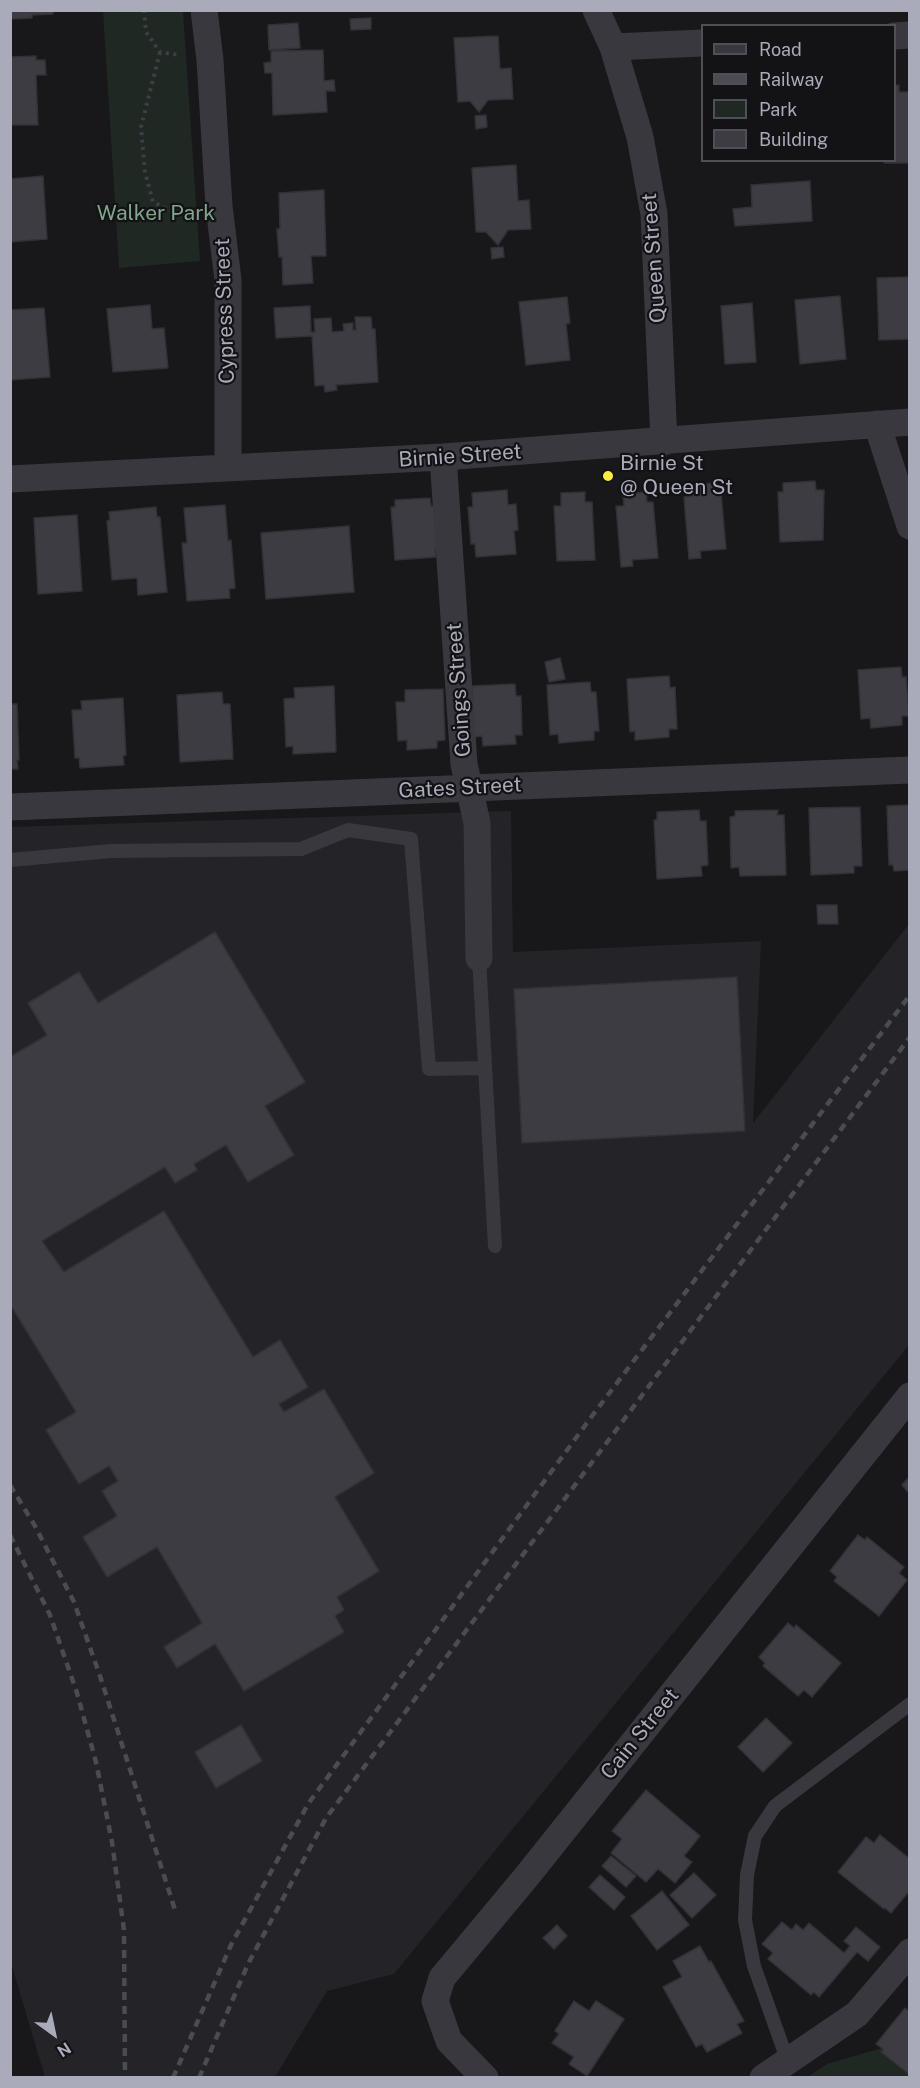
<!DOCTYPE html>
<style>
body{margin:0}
#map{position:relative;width:920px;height:2088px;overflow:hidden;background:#18171a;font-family:"Public Sans",sans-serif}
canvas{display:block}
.frame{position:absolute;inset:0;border:12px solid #a9aaba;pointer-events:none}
.legend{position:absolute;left:701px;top:24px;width:195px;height:138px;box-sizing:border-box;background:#131215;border:2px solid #4f4f57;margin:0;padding:8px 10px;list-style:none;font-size:18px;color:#a9aaba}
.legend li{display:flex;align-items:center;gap:12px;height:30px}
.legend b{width:30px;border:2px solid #4f4f57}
.north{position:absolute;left:24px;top:2004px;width:60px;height:60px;-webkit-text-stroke:4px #131215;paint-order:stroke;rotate:147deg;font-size:16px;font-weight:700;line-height:24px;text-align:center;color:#a9aaba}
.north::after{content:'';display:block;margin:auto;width:21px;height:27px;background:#a9aaba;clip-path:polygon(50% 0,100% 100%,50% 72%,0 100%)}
</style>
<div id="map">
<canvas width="920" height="2088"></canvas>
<div class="frame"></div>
<ul class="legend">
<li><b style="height:8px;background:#39383f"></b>Road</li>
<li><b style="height:8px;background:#4b4b54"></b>Railway</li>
<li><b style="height:16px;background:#1f2822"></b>Park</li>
<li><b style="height:16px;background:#3d3c42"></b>Building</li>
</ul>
<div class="north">N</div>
</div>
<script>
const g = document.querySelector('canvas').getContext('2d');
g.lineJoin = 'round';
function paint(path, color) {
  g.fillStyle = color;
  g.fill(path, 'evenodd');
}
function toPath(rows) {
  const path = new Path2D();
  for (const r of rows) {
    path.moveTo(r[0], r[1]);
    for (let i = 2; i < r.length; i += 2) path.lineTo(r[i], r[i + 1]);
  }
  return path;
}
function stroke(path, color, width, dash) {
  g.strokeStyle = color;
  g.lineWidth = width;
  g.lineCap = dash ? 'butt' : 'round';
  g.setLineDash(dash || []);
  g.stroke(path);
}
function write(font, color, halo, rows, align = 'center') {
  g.font = font + ' "Public Sans",sans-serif';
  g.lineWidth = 4.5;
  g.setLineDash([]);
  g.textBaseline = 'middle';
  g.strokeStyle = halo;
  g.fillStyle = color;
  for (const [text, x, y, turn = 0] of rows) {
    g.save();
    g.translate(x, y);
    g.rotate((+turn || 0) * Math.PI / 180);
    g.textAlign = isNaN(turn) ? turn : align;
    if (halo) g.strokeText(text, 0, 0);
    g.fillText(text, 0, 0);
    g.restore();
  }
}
const built = toPath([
 [511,811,513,952,761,941,753,1123,909,924,909,1345,394,1974,327,1991,275,2077,45,2077,11,1963,10,827]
]);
const green = toPath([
 [103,11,183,11,200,261,119,268],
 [909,2040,909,2077,806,2078,827,2064]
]);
const building = toPath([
 [10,10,53,10,53,14,32,15,32,18,10,19,10,10],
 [371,18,371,29,351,30,350,19,371,18],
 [298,23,300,48,269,50,268,25,298,23],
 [498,36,500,69,511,68,513,99,488,100,479,112,470,101,458,102,454,38,498,36],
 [323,50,324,81,334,80,335,91,326,91,327,112,273,115,272,73,265,73,264,63,271,62,271,51,323,50],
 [36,56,36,60,45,60,46,75,36,75,38,125,10,125,10,57,36,56],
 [894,85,899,85,899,92,910,92,910,163,884,163,884,160,894,160,894,85],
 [486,115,487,127,476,129,475,116,486,115],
 [516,165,518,201,529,200,531,229,508,230,498,245,486,232,476,232,472,168,516,165],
 [43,176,47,239,10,242,10,179,43,176],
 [810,181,812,221,735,226,733,209,752,207,751,185,810,181],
 [324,190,326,256,311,256,313,283,283,285,282,257,279,257,277,229,280,229,279,193,324,190],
 [503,247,504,257,492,259,491,248,503,247],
 [910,277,910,339,879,340,877,278,910,277],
 [840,296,846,359,800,364,795,300,840,296],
 [567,297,570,323,566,324,570,360,526,365,519,302,567,297],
 [752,303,756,362,725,364,721,306,752,303],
 [150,305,152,329,164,328,168,368,113,372,107,309,150,305],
 [310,306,311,332,315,332,314,319,331,318,332,332,344,331,343,324,353,323,353,330,356,330,355,317,371,317,372,329,375,329,378,382,336,385,337,390,325,392,324,385,315,386,312,336,276,338,274,308,310,306],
 [44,308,50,377,10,380,10,310,44,308],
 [815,481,816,490,824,490,823,540,780,542,778,492,783,492,783,483,815,481],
 [714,483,715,494,721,493,726,549,700,551,701,558,689,559,684,497,692,496,692,485,714,483],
 [507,490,508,505,516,504,518,530,514,531,516,554,476,557,475,544,471,544,468,507,473,507,472,493,507,490],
 [585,492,585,502,592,502,595,560,557,561,554,506,561,506,561,493,585,492],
 [646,492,647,502,653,502,658,558,632,560,633,566,621,567,616,506,624,506,623,494,646,492],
 [430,498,431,506,438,506,441,548,435,548,436,557,395,560,391,507,395,507,395,500,430,498],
 [225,505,228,541,231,540,235,588,229,589,230,598,187,601,182,543,187,543,184,508,225,505],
 [156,507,157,517,160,517,167,592,138,595,137,578,112,580,107,521,110,520,109,512,156,507],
 [77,515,82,591,38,594,34,518,77,515],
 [349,526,354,592,266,599,261,533,349,526],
 [560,658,565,679,549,682,545,662,560,658],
 [901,667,902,677,906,677,909,716,902,716,902,725,871,728,870,718,861,719,858,670,901,667],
 [669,676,670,688,675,687,677,729,669,729,669,737,635,740,635,731,630,732,627,679,669,676],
 [590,682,591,692,596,692,599,731,594,731,594,740,559,743,558,734,550,735,547,685,590,682],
 [515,684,516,696,521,696,522,735,515,735,516,744,483,746,482,736,474,737,472,686,515,684],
 [334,686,336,752,293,754,293,746,286,747,284,699,295,698,294,688,334,686],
 [443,689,445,740,437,741,437,748,407,750,407,740,398,741,396,702,405,702,405,690,443,689],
 [222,692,223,704,230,704,233,759,180,762,177,695,222,692],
 [123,698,126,755,123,756,124,765,80,768,79,758,75,758,72,710,82,710,81,701,123,698],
 [10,704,17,704,19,760,17,760,18,769,10,769,10,704],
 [910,805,910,870,894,871,893,865,889,865,887,806,910,805],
 [860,807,862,866,854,866,854,873,811,875,809,808,860,807],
 [699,810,700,821,706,821,708,865,701,866,702,876,657,879,654,820,657,820,657,812,699,810],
 [778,810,777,815,784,815,786,875,740,876,739,867,731,868,730,817,735,816,735,811,778,810],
 [817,905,837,905,838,924,818,924,817,905],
 [215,932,305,1082,265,1106,294,1155,248,1182,226,1145,194,1164,197,1170,175,1183,165,1167,42,1241,64,1272,164,1211,253,1357,280,1340,308,1387,279,1404,284,1412,324,1389,374,1473,335,1497,379,1571,337,1597,344,1610,335,1616,344,1632,244,1691,215,1644,177,1668,164,1647,202,1623,157,1547,107,1577,83,1537,117,1516,102,1491,118,1481,109,1466,79,1484,46,1430,76,1412,10,1304,10,1057,47,1035,28,1003,79,972,98,1003,215,932],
 [737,977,745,1131,522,1143,514,989,737,977],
 [910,1476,910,1494,902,1485,910,1476],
 [858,1535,865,1540,867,1537,904,1567,899,1573,907,1580,879,1616,834,1581,837,1577,830,1571,858,1535],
 [788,1623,794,1628,796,1625,841,1663,812,1697,804,1690,798,1696,763,1666,765,1663,759,1657,788,1623],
 [766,1718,792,1743,763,1772,738,1747,766,1718],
 [241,1725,262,1761,216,1788,195,1752,241,1725],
 [646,1790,700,1836,684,1856,692,1862,675,1883,658,1869,646,1882,611,1853,622,1839,612,1831,646,1790],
 [880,1835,910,1859,910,1890,891,1913,885,1908,884,1909,838,1872,866,1837,874,1843,880,1835],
 [611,1856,636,1876,626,1887,602,1866,611,1856],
 [694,1873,716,1895,692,1918,670,1895,694,1873],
 [600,1875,625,1897,614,1910,589,1887,600,1875],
 [662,1891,689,1925,657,1950,631,1916,662,1891],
 [782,1922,792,1930,796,1924,803,1930,809,1923,844,1953,850,1946,844,1941,856,1927,880,1947,868,1961,857,1952,819,1997,814,1992,811,1995,768,1959,773,1953,762,1944,782,1922],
 [557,1925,567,1936,554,1949,543,1938,557,1925],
 [700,1946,709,1962,711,1961,744,2021,737,2024,742,2033,707,2052,702,2044,696,2047,663,1987,682,1977,673,1961,700,1946],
 [574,2001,589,2011,596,2001,624,2019,587,2076,569,2064,574,2057,552,2043,559,2034,555,2031,574,2001],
 [905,2008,910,2012,910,2075,881,2052,883,2049,876,2044,905,2008]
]);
const path = toPath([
 [144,10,146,32,160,52,179,55],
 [160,52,141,127,145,172,153,202,178,214,188,212]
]);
const service = toPath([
 [10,860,111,851,301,849,348,830,411,839,429,1069,485,1068],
 [479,958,495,1246],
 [788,2062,754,1966,745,1920,747,1875,755,1836,775,1806,910,1704]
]);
const minor = toPath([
 [204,10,210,60,219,206,228,280,228,468],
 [596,10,613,47,640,137,654,214,664,442],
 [894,36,910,35],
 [613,47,702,43],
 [877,424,910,526],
 [443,457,464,764,477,823,479,958],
 [10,479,443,457,910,422],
 [10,807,910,770],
 [485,2078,449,2041,435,2001,442,1978,527,1876,910,1396],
 [763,2078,857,2014,910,1952]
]);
const rail = toPath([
 [10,1485,35,1526,74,1602,101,1679,176,1913],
 [10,1535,50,1615,77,1693,96,1762,112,1842,124,1930,125,2078],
 [173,2078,231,1945,308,1804,592,1416,910,995],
 [199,2078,248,1964,326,1818,910,1037]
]);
const markers = [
 [608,476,6,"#fcef2d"]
];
const parkNames = [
 ["Walker Park",156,214]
];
const streetNames = [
 ["Queen Street",654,258,-94],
 ["Cypress Street",225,311,-92],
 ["Birnie Street",460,456,-4],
 ["Goings Street",459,690,-94],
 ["Gates Street",460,788,-3],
 ["Cain Street",640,1734,-51]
];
const poiNames = [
 ["Birnie St",620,464],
 ["@ Queen St",620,488]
];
paint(built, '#242327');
paint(green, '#1f2822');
paint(building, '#3d3c42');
stroke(building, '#333136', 1.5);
stroke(path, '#3e3e46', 4, [3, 4.5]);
stroke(service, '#39383f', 14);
stroke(minor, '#39383f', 27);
stroke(rail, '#4b4b54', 4.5, [8, 6]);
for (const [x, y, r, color] of markers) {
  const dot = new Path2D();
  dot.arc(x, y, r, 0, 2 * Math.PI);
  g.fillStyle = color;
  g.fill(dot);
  stroke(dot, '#131215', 2);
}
write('21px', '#7fa68c', '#131215', parkNames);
write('21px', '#a9aaba', '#131215', streetNames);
write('21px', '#a9aaba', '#131215', poiNames, 'left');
</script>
